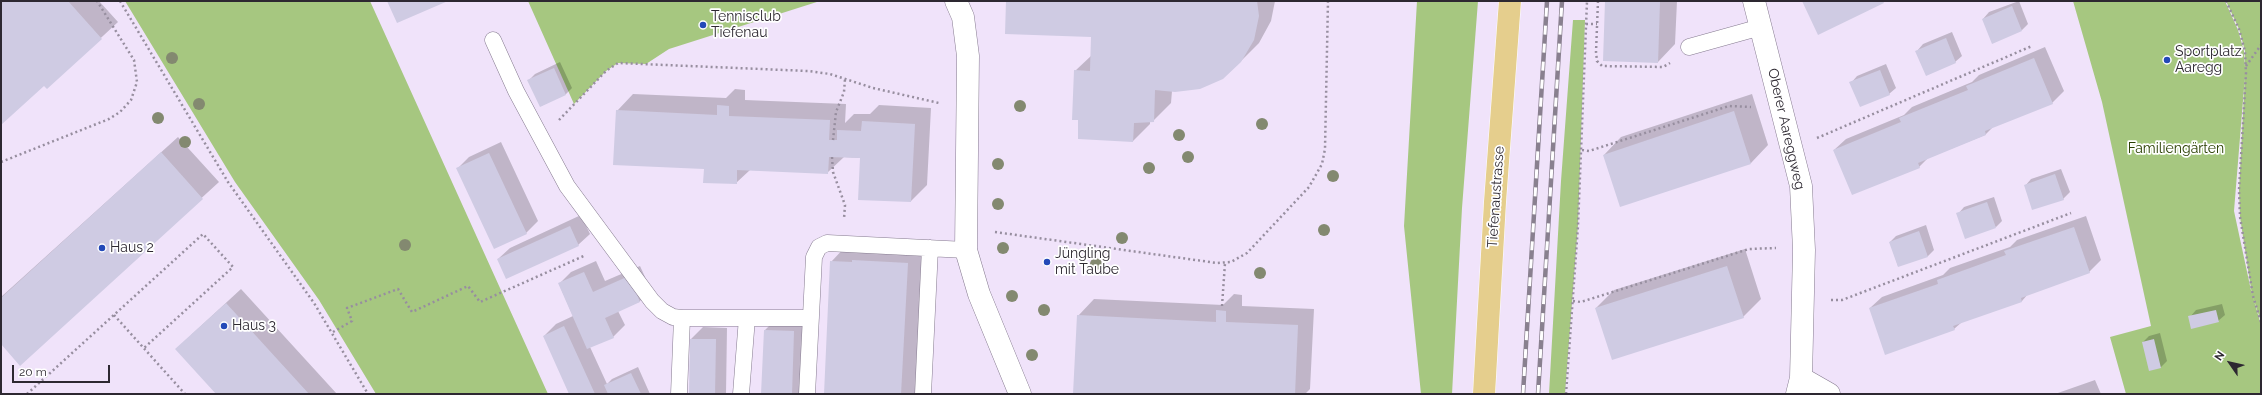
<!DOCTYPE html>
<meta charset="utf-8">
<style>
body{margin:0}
#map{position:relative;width:2262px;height:395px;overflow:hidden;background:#f0e3fa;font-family:Raleway,sans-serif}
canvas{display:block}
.frame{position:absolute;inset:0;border:2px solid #2d2831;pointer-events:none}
.north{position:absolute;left:2210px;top:343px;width:40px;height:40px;-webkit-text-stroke:3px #fff;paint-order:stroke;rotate:304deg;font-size:11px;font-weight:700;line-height:16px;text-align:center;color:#2d2831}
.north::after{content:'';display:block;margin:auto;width:14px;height:18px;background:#2d2831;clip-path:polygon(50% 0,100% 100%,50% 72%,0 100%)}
.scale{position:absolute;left:12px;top:365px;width:98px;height:18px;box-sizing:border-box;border:2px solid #2d2831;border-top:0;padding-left:5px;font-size:12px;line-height:14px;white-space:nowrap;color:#2d2831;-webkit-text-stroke:3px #fff;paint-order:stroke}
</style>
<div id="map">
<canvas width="2262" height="395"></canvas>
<div class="frame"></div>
<div class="north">N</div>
<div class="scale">20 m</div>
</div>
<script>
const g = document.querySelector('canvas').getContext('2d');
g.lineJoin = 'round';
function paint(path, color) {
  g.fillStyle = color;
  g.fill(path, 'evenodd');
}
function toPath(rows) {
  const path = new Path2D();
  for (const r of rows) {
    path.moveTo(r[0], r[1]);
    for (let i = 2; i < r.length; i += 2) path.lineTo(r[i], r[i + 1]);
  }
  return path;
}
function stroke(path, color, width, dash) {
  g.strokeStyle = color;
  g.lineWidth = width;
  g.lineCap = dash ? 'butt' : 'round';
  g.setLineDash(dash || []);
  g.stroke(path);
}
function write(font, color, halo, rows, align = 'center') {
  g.font = font + ' Raleway,sans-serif';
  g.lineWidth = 3.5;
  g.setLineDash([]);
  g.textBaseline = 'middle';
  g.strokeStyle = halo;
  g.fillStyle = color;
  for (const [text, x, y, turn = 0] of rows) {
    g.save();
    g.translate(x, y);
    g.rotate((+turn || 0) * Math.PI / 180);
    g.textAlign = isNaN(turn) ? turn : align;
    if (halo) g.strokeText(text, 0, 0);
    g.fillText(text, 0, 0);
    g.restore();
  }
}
const green = toPath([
 [125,1,370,1,548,394,376,394,319,300,235,182],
 [528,1,820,1,669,49,646,64,618,63,606,71,574,104],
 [1417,1,1478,1,1462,208,1452,394,1421,394,1404,226],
 [2073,1,2225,1,2238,30,2244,51,2245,67,2245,51,2239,29,2226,1,2261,1,2261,322,2253,297,2261,325,2261,394,2126,394,2110,337,2151,326,2102,102],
 [2245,76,2239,190,2240,217,2252,295,2234,211],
 [1573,20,1585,20,1578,225,1565,394,1549,394,1561,181]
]);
const shadow = toPath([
 [1,1,99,1,118,22,47,88,44,85,1,124],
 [1007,1,1275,1,1271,21,1259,43,1241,61,1172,91,1171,103,1153,121,1150,121,1150,124,1133,141,1079,119,1075,71,1092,55,1092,36],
 [1606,1,1677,1,1675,44,1658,62],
 [2019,1,2028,24,2022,30,1983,19,1989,12],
 [1952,32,1962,56,1955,62,1917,51,1923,44],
 [2045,47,2064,91,2052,103,1993,127,1985,135,1928,158,1919,167,1834,150,1846,139,1904,115,1912,107,1972,82,1979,75],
 [560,62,572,88,566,94,541,106,529,80,535,74],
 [1886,64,1896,88,1889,94,1851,83,1857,76],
 [735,89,745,90,745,100,846,104,845,123,854,114,870,114,879,105,931,108,927,185,911,201,861,158,844,157,827,173,750,170,736,183,705,168,617,111,633,94,726,98],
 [1752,94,1768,145,1751,163,1604,155,1621,137],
 [178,137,219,182,20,364,1,343,1,297],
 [501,142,538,221,526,233,458,168,469,157],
 [2061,169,2070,192,2063,199,2025,186,2031,179],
 [1994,197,2002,221,1996,227,1958,214,1964,207],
 [581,215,590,234,578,245,498,259,510,248],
 [2086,216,2101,260,2089,272,2028,294,2022,301,1962,322,1954,329,1870,308,1882,297,1943,275,1950,268,2010,247,2017,240],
 [1926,225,1934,250,1928,256,1898,266,1890,242,1896,236],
 [847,245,924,247,916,394,825,394,831,262],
 [1745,249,1761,299,1743,317,1596,308,1614,290],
 [596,261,605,281,640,266,651,290,639,302,618,311,625,325,613,337,590,347,607,384,612,379,638,367,650,394,570,394,544,336,556,324,573,316,559,284,571,272],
 [241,289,337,394,217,394,191,335],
 [1234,294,1242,295,1242,306,1314,309,1310,389,1305,394,1074,394,1078,316,1094,299,1223,305],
 [2222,304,2225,315,2218,321,2190,317,2196,310],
 [777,318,805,319,800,394,762,394,765,330],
 [703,327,727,328,726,394,690,394,691,339],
 [2160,333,2167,361,2161,367,2150,370,2143,342,2149,336],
 [2095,380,2101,394,2055,394]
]);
const building = toPath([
 [1,1,68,1,102,39,47,89,44,86,1,125],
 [387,1,448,1,397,23],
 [1006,1,1257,1,1259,16,1254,40,1241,62,1223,79,1200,89,1175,92,1155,90,1154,122,1134,123,1133,142,1078,139,1078,120,1072,120,1074,70,1090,71,1091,37,1005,34],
 [1605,1,1660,1,1658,63,1603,61],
 [1802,1,1883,1,1884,3,1818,35],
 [2012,6,2022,31,1992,44,1982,19],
 [1946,38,1956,63,1926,76,1915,51],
 [2034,58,2053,104,1985,131,1986,135,1918,163,1920,168,1852,195,1833,150,1901,122,1899,118,1968,90,1966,86],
 [554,68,566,95,540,107,527,80],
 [1880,70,1890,95,1860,107,1849,82],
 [717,105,729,106,729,116,830,120,829,140,837,140,837,130,861,131,862,121,915,124,911,202,858,200,860,158,829,157,828,174,737,170,737,184,703,183,704,169,613,165,616,110,717,115],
 [1734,111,1751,164,1620,207,1603,155],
 [161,152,203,199,20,366,1,344,1,298],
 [489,153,527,234,494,249,456,168],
 [2055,174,2064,200,2032,210,2024,185],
 [1987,202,1996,228,1965,239,1956,213],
 [570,226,579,246,506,279,497,259],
 [2074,227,2090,273,2021,298,2022,302,1953,326,1955,330,1885,355,1869,308,1938,284,1937,280,2006,255,2004,251],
 [1919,231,1928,257,1898,267,1889,242],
 [852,260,908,263,901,394,824,394,830,261,852,262],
 [1727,266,1744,318,1612,360,1595,308],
 [584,272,593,292,629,276,640,302,605,318,614,338,587,349,558,283],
 [226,303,309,394,216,394,175,349],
 [1216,310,1226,311,1226,322,1298,325,1295,394,1073,394,1077,315,1216,322],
 [2216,310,2219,322,2191,329,2188,316],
 [564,326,595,394,569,394,543,336],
 [764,330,794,331,792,394,761,394],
 [690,339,716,339,715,394,689,394],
 [2154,339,2161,368,2149,371,2142,342],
 [631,373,641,394,608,394,604,385]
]);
const path = toPath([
 [120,1,228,182,314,303,368,394],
 [1598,1,1596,52,1597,61,1602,66,1663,67,1670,63],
 [2226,1,2239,29,2245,51,2246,73,2239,190,2240,217,2253,296,2261,322],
 [1586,24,1597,24],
 [2246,66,2261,45],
 [559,120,606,71,618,63,808,71,830,74,873,88,939,103],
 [1817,138,2032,46],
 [833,140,836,112,844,92,845,79],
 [1582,150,1589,151,1729,106,1751,107],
 [832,157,833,172,845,205,844,219],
 [1,162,109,119,120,112,131,100,137,82,134,60,97,1],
 [995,232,1217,263,1231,262,1247,253,1309,187,1322,164,1325,149,1328,1],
 [1831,300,1842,300,2071,213],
 [1573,301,1581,302,1749,249,1776,248],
 [1222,306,1225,263],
 [114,315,185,394],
 [333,332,352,321,347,308,398,289,412,312,468,286,480,302,586,255],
 [27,394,203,234,233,267,144,348],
 [1566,394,1578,226,1587,1]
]);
const service = toPath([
 [493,40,516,91,567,186,652,301,662,311,673,317,682,318,811,318],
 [1689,47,1761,27],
 [679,394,682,318],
 [741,394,747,318],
 [807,394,814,257,819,247,827,243,966,250],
 [923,394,930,248]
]);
const minor = toPath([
 [956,1,963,17,968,56,966,250,979,294,1020,394],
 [1754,1,1801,186,1804,250,1801,378,1797,394],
 [1801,378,1829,394]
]);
const primary = toPath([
 [1484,394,1495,202,1510,1]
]);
const rail = toPath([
 [1523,394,1547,1],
 [1538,394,1562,1]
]);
const trees = [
 [172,58],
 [199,104],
 [1020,106],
 [158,118],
 [1262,124],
 [1179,135],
 [185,142],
 [1188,157],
 [998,164],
 [1149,168],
 [1333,176],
 [998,204],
 [1324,230],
 [1122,238],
 [405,245],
 [1003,248],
 [1096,264],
 [1260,273],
 [1012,296],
 [1044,310],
 [1032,355]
];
const markers = [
 [703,25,4,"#2349b8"],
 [2167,60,4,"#2349b8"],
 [102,248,4,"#2349b8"],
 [1047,262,4,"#2349b8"],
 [224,326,4,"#2349b8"]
];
const poiNames = [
 ["Tennisclub",711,17],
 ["Tiefenau",711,33],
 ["Sportplatz",2175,52],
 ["Aaregg",2175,68],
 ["Haus 2",110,248],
 ["Jüngling",1055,254],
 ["mit Taube",1055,270],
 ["Haus 3",232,326]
];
const streetNames = [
 ["Oberer Aareggweg",1786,129,77],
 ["Tiefenaustrasse",1496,197,-86]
];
const parkNames = [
 ["Familiengärten",2176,149]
];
paint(green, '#a6c780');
paint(shadow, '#0003');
paint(building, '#cfcbe3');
stroke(service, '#857a8f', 17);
stroke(minor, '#857a8f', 23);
stroke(primary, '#fff', 23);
stroke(path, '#978e9f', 2.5, [2, 3]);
stroke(service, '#fff', 16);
stroke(minor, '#fff', 22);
stroke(primary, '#e5ce8d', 22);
stroke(rail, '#89808f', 4.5);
stroke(rail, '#fff', 3, [9]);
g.fillStyle = '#838970';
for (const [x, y] of trees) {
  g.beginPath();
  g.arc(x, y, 6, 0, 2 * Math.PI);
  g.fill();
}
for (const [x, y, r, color] of markers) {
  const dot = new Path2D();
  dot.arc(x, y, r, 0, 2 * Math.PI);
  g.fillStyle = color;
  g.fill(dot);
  stroke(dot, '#fff', 1.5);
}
write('14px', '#2d2831', '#fff', poiNames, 'left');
write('14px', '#2d2831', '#fff', streetNames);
write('14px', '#293f00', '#fff', parkNames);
</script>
